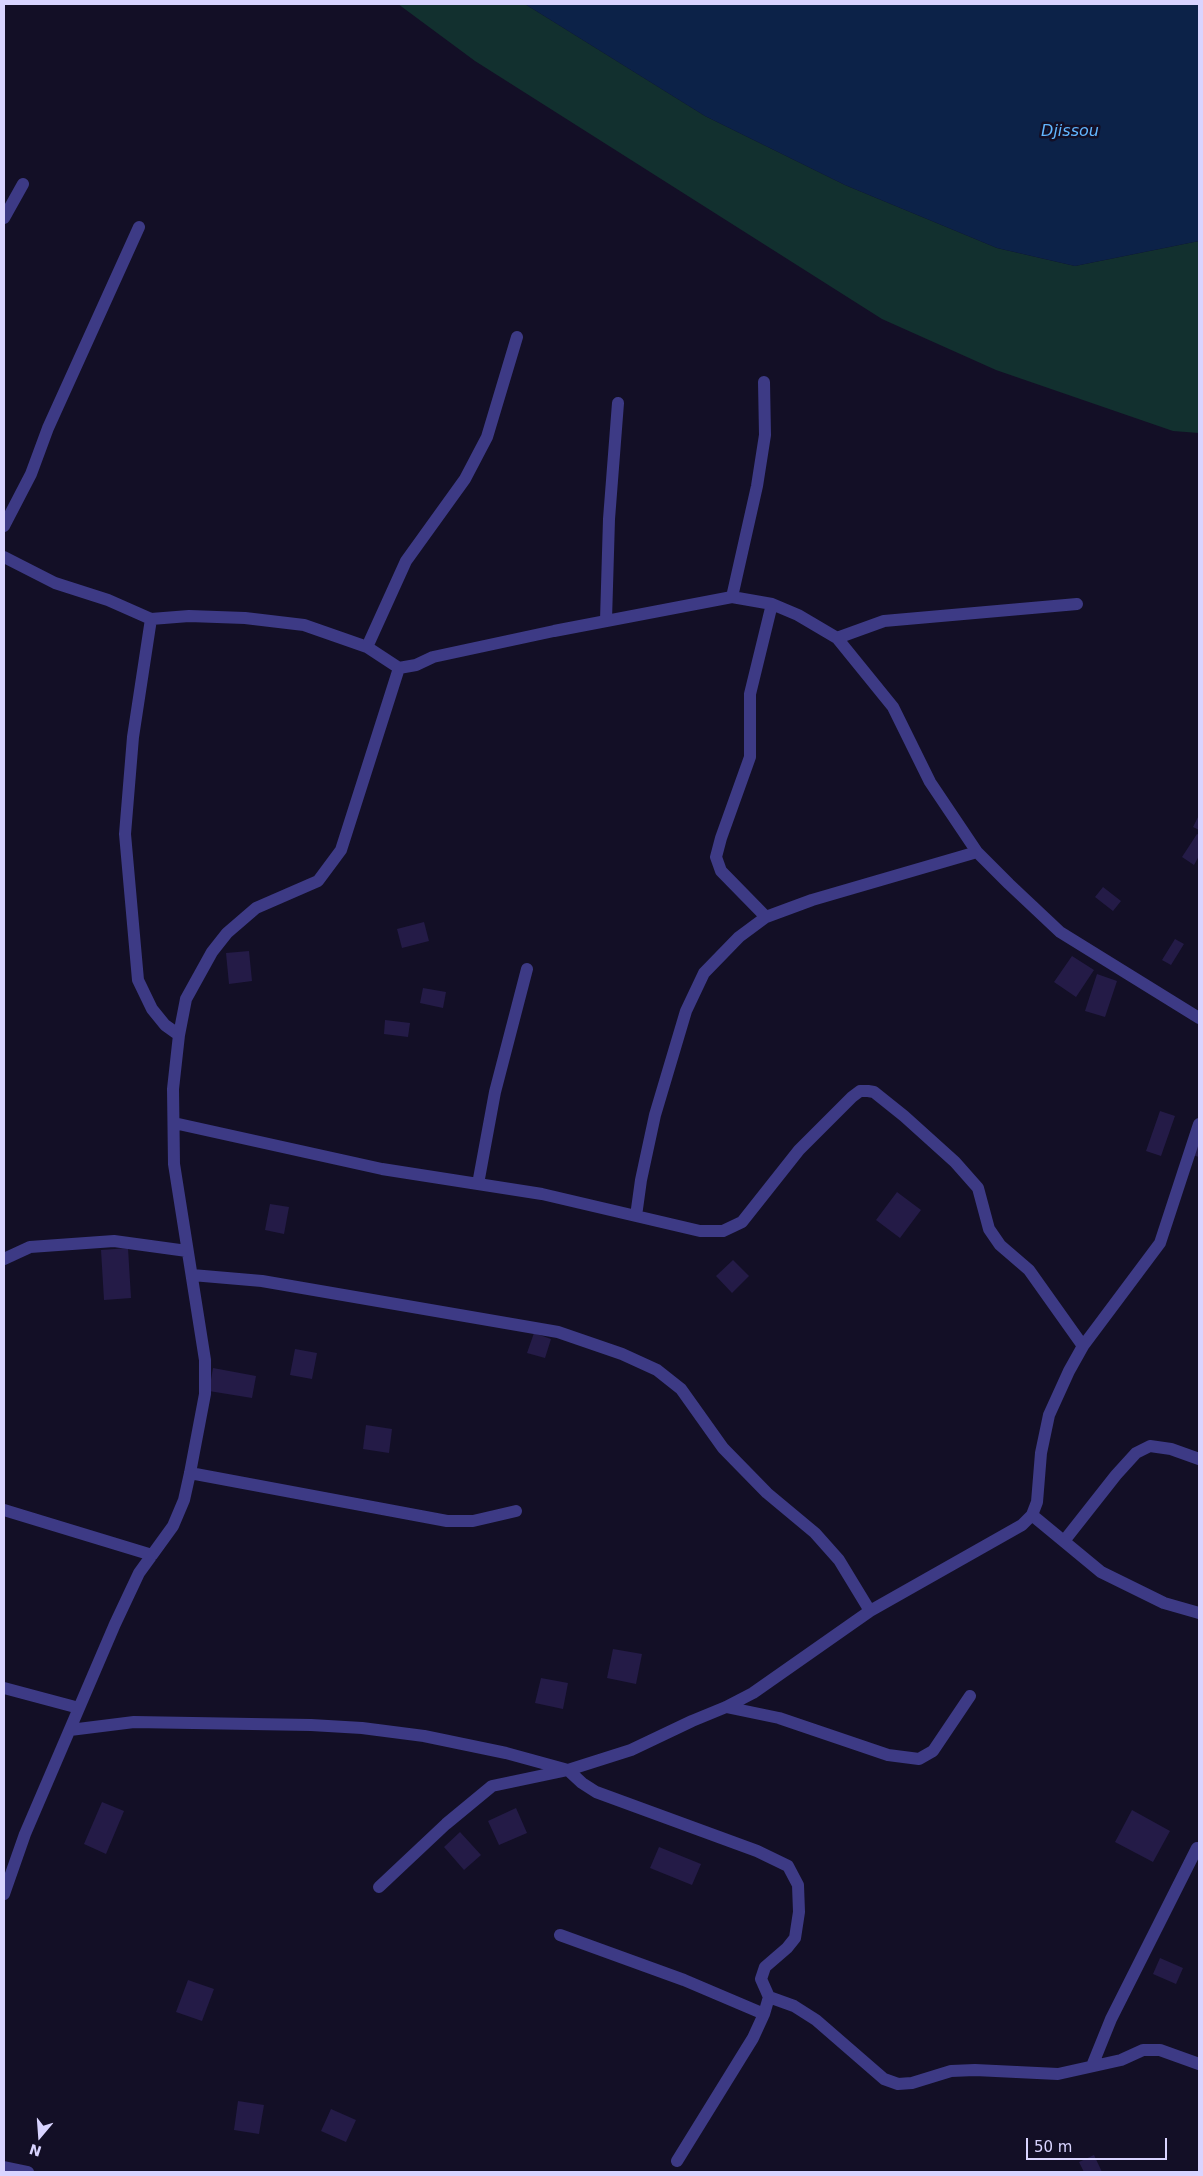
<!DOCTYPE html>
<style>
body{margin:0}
#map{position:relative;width:1203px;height:2176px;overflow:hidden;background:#130f26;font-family:"DejaVu Sans",sans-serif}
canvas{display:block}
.frame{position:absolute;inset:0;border:5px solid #d9d4ff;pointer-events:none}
.north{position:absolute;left:15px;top:2111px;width:50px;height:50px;-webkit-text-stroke:4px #130f26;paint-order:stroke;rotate:198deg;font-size:14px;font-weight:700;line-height:20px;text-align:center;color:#d9d4ff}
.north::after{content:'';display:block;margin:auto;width:18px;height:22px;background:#d9d4ff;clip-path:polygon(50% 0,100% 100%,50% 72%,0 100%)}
.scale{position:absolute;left:1026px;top:2138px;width:141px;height:22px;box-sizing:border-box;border:2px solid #d9d4ff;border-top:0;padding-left:6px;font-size:15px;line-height:18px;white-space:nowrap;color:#d9d4ff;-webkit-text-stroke:4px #130f26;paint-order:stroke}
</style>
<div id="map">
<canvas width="1203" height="2176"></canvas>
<div class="frame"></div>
<div class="north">N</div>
<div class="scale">50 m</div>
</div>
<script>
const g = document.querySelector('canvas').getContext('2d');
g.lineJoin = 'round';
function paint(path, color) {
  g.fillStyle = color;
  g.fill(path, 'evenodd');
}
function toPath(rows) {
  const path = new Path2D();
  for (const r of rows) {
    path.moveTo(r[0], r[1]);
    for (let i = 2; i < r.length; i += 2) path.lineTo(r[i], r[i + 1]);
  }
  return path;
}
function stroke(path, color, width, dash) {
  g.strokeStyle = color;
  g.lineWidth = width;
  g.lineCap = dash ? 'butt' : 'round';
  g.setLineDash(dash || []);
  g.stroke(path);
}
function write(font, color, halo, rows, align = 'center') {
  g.font = font + ' "DejaVu Sans",sans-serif';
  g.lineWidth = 5;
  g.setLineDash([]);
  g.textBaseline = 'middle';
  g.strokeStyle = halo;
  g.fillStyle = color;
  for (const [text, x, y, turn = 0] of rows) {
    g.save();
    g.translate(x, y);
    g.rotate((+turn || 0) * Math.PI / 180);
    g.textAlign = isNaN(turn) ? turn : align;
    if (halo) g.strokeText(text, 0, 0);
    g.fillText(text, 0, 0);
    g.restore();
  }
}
const green = toPath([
 [398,4,525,4,705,116,845,185,997,248,1075,266,1199,241,1199,433,1173,431,996,370,882,319,475,61]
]);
const water = toPath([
 [525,4,1199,4,1199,241,1075,266,997,248,845,185,705,116]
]);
const building = toPath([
 [1199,815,1199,830,1193,827],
 [1197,834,1199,835,1199,856,1194,865,1182,857],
 [1103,887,1121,901,1113,911,1095,897],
 [424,922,429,941,402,948,397,929],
 [1175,939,1184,944,1171,965,1162,960],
 [249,951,252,981,229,984,226,953],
 [1072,956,1094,970,1076,997,1054,982],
 [1097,974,1117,981,1105,1017,1085,1011],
 [423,988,446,992,443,1008,420,1003],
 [385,1020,410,1023,408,1037,384,1034],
 [1160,1111,1175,1116,1161,1156,1146,1151],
 [1195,1143,1199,1145,1199,1157,1192,1155],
 [897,1192,921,1210,900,1238,876,1220],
 [270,1204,289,1207,284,1234,265,1230],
 [128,1248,131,1298,104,1300,101,1250],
 [733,1260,749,1276,732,1293,716,1276],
 [534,1333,551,1339,545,1358,527,1353],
 [295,1349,317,1353,312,1379,290,1375],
 [213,1368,256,1376,252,1398,209,1391],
 [366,1425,392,1429,389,1453,363,1449],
 [613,1649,642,1654,636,1684,607,1678],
 [541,1678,568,1683,563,1709,535,1703],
 [102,1802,124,1811,106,1854,84,1844],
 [516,1808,527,1833,499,1845,488,1821],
 [1132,1810,1170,1831,1153,1862,1115,1842],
 [460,1832,481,1855,464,1870,444,1847],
 [659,1847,701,1864,692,1885,650,1868],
 [1160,1958,1183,1968,1176,1984,1153,1974],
 [188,1980,214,1989,202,2021,176,2012],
 [238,2101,264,2105,259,2134,234,2130],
 [331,2109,356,2120,346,2142,321,2131],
 [1094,2155,1102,2172,1084,2172,1079,2162]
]);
const minor = toPath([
 [4,218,23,184],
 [4,526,31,474,48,428,139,227],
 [4,557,55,583,108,600,151,619,189,616,245,618,304,625,367,647,399,668,416,665,433,657,554,631,732,597,772,604,798,615,837,638,893,707,930,782,977,852,1009,884,1060,932,1199,1018],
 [732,597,757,486,765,435,764,382],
 [151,619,133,737,125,834,138,980,152,1009,165,1025,179,1035],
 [606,620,609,519,618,403],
 [837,638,884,621,1077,604],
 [367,647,406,561,465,479,487,437,517,337],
 [766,917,721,871,716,857,721,838,750,757,750,694,772,604],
 [174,1123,382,1169,542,1194,700,1231,723,1231,742,1222,799,1150,852,1097,860,1091,868,1091,874,1092,904,1116,955,1162,978,1188,989,1229,1000,1245,1029,1270,1083,1346],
 [478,1184,495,1092,527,969],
 [636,1216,641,1180,655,1115,686,1011,704,973,739,937,766,917,812,900,977,852],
 [4,1259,30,1247,114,1241,187,1251],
 [192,1275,262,1281,558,1332,622,1354,657,1370,681,1389,723,1448,767,1493,815,1533,839,1560,870,1611],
 [190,1473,447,1521,473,1521,516,1511],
 [4,1510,152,1555],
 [1032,1515,1101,1572,1164,1603,1199,1613],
 [1064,1541,1116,1475,1136,1453,1150,1446,1171,1449,1199,1459],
 [4,1688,79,1708],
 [726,1707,779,1718,888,1755,919,1759,933,1751,970,1696],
 [70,1730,134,1722,311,1725,362,1728,424,1736,506,1753,568,1770,582,1783,596,1792,757,1851,788,1866,798,1885,799,1912,795,1938,787,1948,765,1967,761,1979,769,1997,764,2014,753,2038,677,2161],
 [379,1887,446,1824,492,1786,568,1770,631,1750,692,1721,726,1707,753,1693,870,1611,1022,1525,1032,1515,1037,1502,1041,1453,1049,1415,1069,1371,1083,1346,1160,1243,1199,1124],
 [4,1894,25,1834,115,1624,139,1573,173,1526,184,1500,190,1473,205,1394,205,1360,174,1164,173,1089,179,1035,186,999,212,952,227,933,256,908,318,881,341,850,399,668],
 [560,1935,684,1980,764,2014],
 [769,1997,794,2006,816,2020,884,2079,898,2084,912,2083,951,2071,975,2070,1058,2074,1121,2060,1143,2050,1160,2050,1199,2064],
 [1092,2066,1111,2019,1197,1848],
 [4,2167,28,2172]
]);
const waterNames = [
 ["Djissou",1070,132]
];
paint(green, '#12302f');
paint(water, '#0c2248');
paint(building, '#241b47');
stroke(minor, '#3d3a85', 12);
write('italic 16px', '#62b6ff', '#130f26', waterNames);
</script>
